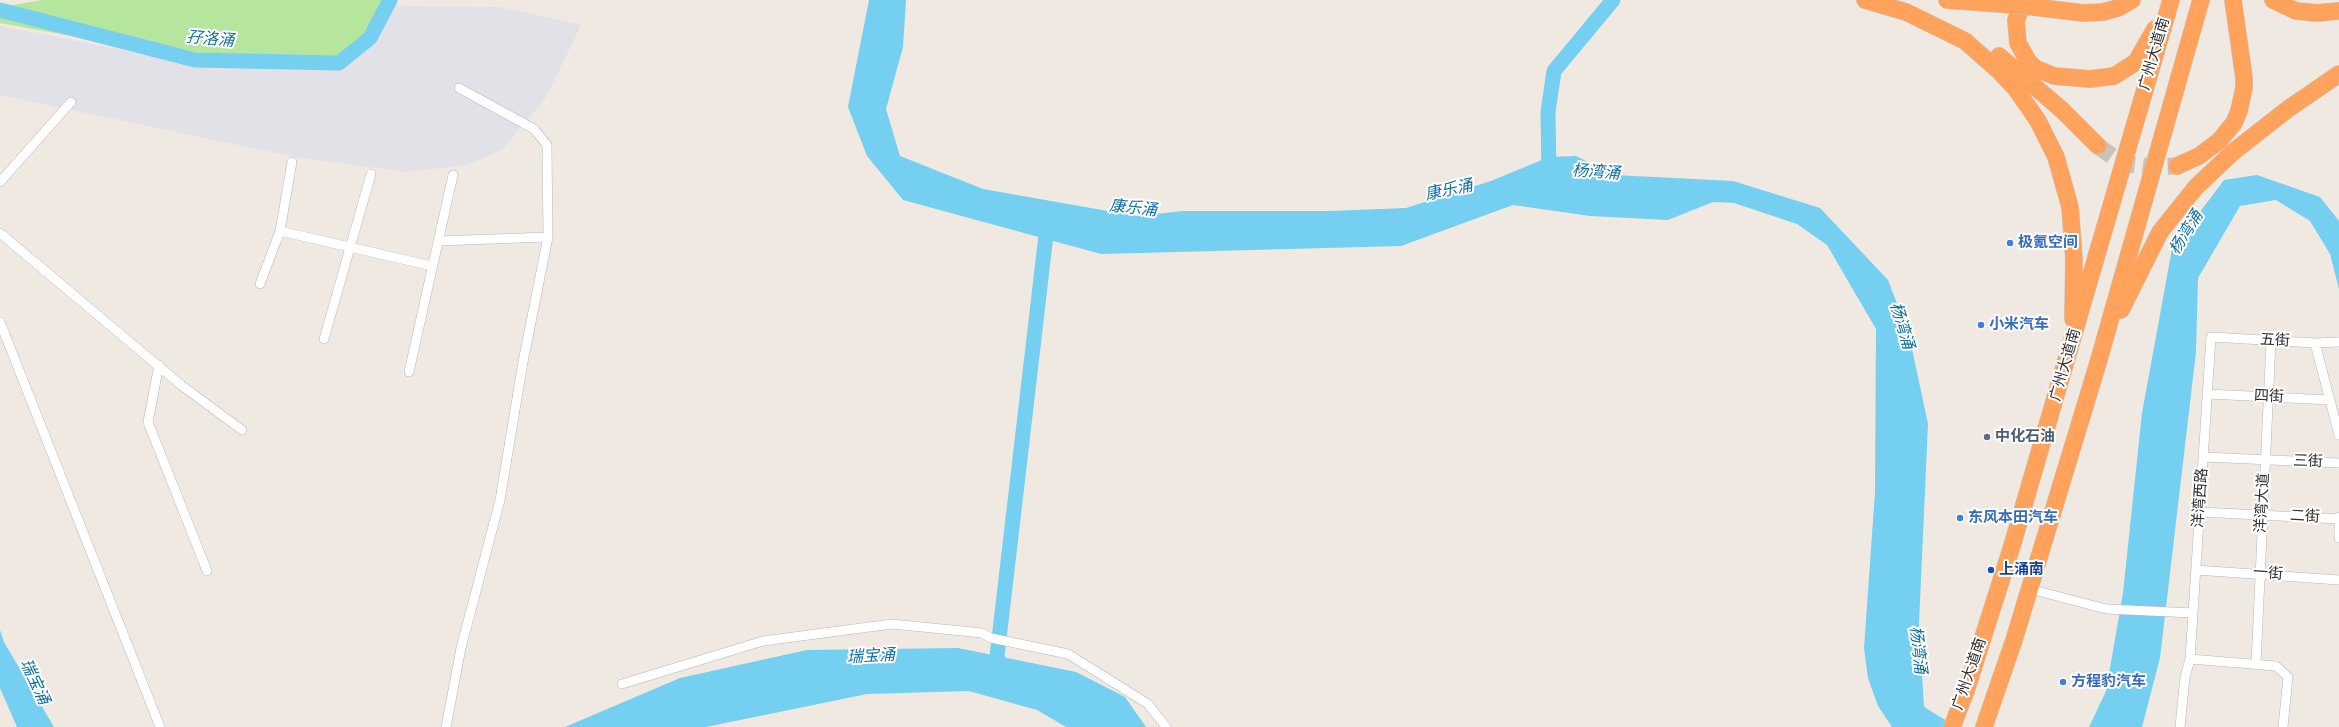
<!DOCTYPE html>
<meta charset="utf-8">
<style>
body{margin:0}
canvas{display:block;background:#efe9e1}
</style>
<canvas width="2339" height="727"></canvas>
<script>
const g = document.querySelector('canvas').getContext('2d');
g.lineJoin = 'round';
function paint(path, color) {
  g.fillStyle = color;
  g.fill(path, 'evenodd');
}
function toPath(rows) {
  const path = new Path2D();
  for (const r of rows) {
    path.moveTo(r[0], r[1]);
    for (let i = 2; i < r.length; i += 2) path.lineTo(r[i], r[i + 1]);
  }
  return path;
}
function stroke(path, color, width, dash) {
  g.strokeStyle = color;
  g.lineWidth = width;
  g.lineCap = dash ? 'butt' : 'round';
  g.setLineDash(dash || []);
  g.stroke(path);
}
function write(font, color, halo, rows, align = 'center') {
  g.font = font + ' "Titillium Web","Noto Sans SC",sans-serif';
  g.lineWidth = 4;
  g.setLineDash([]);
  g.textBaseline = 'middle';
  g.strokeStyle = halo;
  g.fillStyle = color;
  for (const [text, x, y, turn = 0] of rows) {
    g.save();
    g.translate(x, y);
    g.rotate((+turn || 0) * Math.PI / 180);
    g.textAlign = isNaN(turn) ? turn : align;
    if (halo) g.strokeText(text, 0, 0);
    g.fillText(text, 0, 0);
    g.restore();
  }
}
const industrial = toPath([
 [392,6,501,7,581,25,547,96,502,150,467,165,406,172,295,157,0,95,0,26,195,64,268,69,327,70,369,45]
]);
const green = toPath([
 [43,0,382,0,365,36,335,58,199,55,99,41,0,23,0,7]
]);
const water = toPath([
 [869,0,906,0,903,47,886,109,900,156,983,189,1136,216,1183,211,1331,211,1406,208,1491,181,1549,157,1576,156,1614,175,1733,181,1820,208,1888,280,1909,335,1928,424,1919,623,1924,707,1957,727,1892,727,1878,706,1868,678,1864,648,1875,492,1876,329,1827,245,1797,224,1734,203,1713,202,1668,220,1590,216,1513,205,1401,246,1101,254,903,200,867,156,848,107],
 [2257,175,2320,197,2339,221,2339,289,2330,254,2310,221,2276,200,2240,206,2198,278,2196,352,2160,658,2142,727,2089,727,2106,691,2123,593,2142,413,2172,249,2224,180],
 [0,630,4,642,54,727,17,727,0,688],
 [958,648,1076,672,1125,697,1146,727,1066,727,1037,710,969,691,867,694,706,727,565,727,680,678,807,650]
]);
const river = toPath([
 [0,10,195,60,339,63,370,38,390,0],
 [1549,176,1548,112,1554,71,1613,0],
 [1003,676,997,656,1048,218]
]);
const highwayTunnel = toPath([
 [2098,146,2116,159,2129,164,2150,167,2177,166]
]);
const street = toPath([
 [0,182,71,102],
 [280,231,432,266],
 [0,233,181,385,242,430],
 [438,241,548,237],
 [260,284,280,231,292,162],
 [0,322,160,727],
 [324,339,371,174],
 [2315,343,2339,435],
 [159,365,148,422,207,571],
 [409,372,453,175],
 [2208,394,2330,400],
 [2204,457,2339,463],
 [2200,512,2339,519],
 [2339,517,2339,538],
 [2196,570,2339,580],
 [2030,589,2106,609,2193,613],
 [2190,659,2276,666,2288,677,2283,727],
 [2256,664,2271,341],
 [622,684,763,641,892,624,982,633,991,638,1068,654,1148,704,1166,727],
 [446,727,461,648,500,500,523,362,548,237,547,145,534,129,459,88],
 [2180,727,2185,677,2190,659,2211,337,2315,343,2339,342]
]);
const highway = toPath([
 [1865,0,1906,12,1965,41,1999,71,2016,89,2038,121,2056,157,2070,207,2074,259,2073,319],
 [1947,0,2014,5],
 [2025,0,2016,20,2018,43,2028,61,2035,68,2054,76,2090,79,2114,76,2136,62,2155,29],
 [2273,0,2296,11,2317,13,2339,11],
 [2034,7,2083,13,2103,12,2118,8,2132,0],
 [1999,56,2062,110,2098,146],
 [2177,166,2199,156,2219,141,2234,123,2239,111,2244,88,2244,78,2233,0],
 [2121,310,2160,232,2196,187,2233,152,2288,109,2339,74],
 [1952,727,1966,691,2012,546,2171,0],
 [1984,727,2014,640,2098,363,2201,0]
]);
const highwayBridge = toPath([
 [2014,5,2034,7]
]);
const markers = [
 [2010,243,4,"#3f7fe0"],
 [1981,325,4,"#3f7fe0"],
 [1987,437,4,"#5c6f8a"],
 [1960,518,4,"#3f7fe0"],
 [1991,570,4,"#1a4fb4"],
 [2063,682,4,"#3f7fe0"]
];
const streetNames = [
 ["广州大道南",2155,54,-74],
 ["五街",2275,341,3],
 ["广州大道南",2066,365,-74],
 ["四街",2269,397,3],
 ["三街",2308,462,2],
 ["洋湾西路",2201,498,-86],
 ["洋湾大道",2263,503,-87],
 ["二街",2305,517,3],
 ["一街",2268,574,4],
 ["广州大道南",1970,674,-71]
];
const shopNames = [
 ["极氪空间",2018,243],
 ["小米汽车",1989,325],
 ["东风本田汽车",1968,518],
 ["方程豹汽车",2071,682]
];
const serviceNames = [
 ["中化石油",1995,437]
];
const transitNames = [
 ["上涌南",1999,570]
];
const waterNames = [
 ["孖洛涌",210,40,5],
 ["杨湾涌",1596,173,4],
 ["康乐涌",1449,191,-12],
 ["康乐涌",1133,209,6],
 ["杨湾涌",2187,233,-58],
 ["杨湾涌",1901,326,73],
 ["杨湾涌",1917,650,83],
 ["瑞宝涌",871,657,-3],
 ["瑞宝涌",34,682,65]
];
paint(industrial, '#e3e1e8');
paint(green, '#b6e59e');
paint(water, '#75cff0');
stroke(river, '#75cff0', 15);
stroke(highwayTunnel, '#c8c4bd', 17, [17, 8]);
stroke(street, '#b4b7c1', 10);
stroke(highway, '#c9c9c9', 18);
stroke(street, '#fff', 9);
stroke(highway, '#ffa35c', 17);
stroke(highwayBridge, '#c9c9c9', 18, []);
stroke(highwayBridge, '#ffa35c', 17);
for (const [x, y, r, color] of markers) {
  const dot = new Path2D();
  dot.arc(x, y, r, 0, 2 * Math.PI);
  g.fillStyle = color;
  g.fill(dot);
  stroke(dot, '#fff', 1.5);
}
write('15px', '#2e2e2e', '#fff', streetNames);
write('bold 15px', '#366cbe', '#fff', shopNames, 'left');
write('bold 15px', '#4e5e75', '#fff', serviceNames, 'left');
write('bold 15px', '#164399', '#fff', transitNames, 'left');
write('italic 16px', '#0d6fa3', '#fff', waterNames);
</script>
